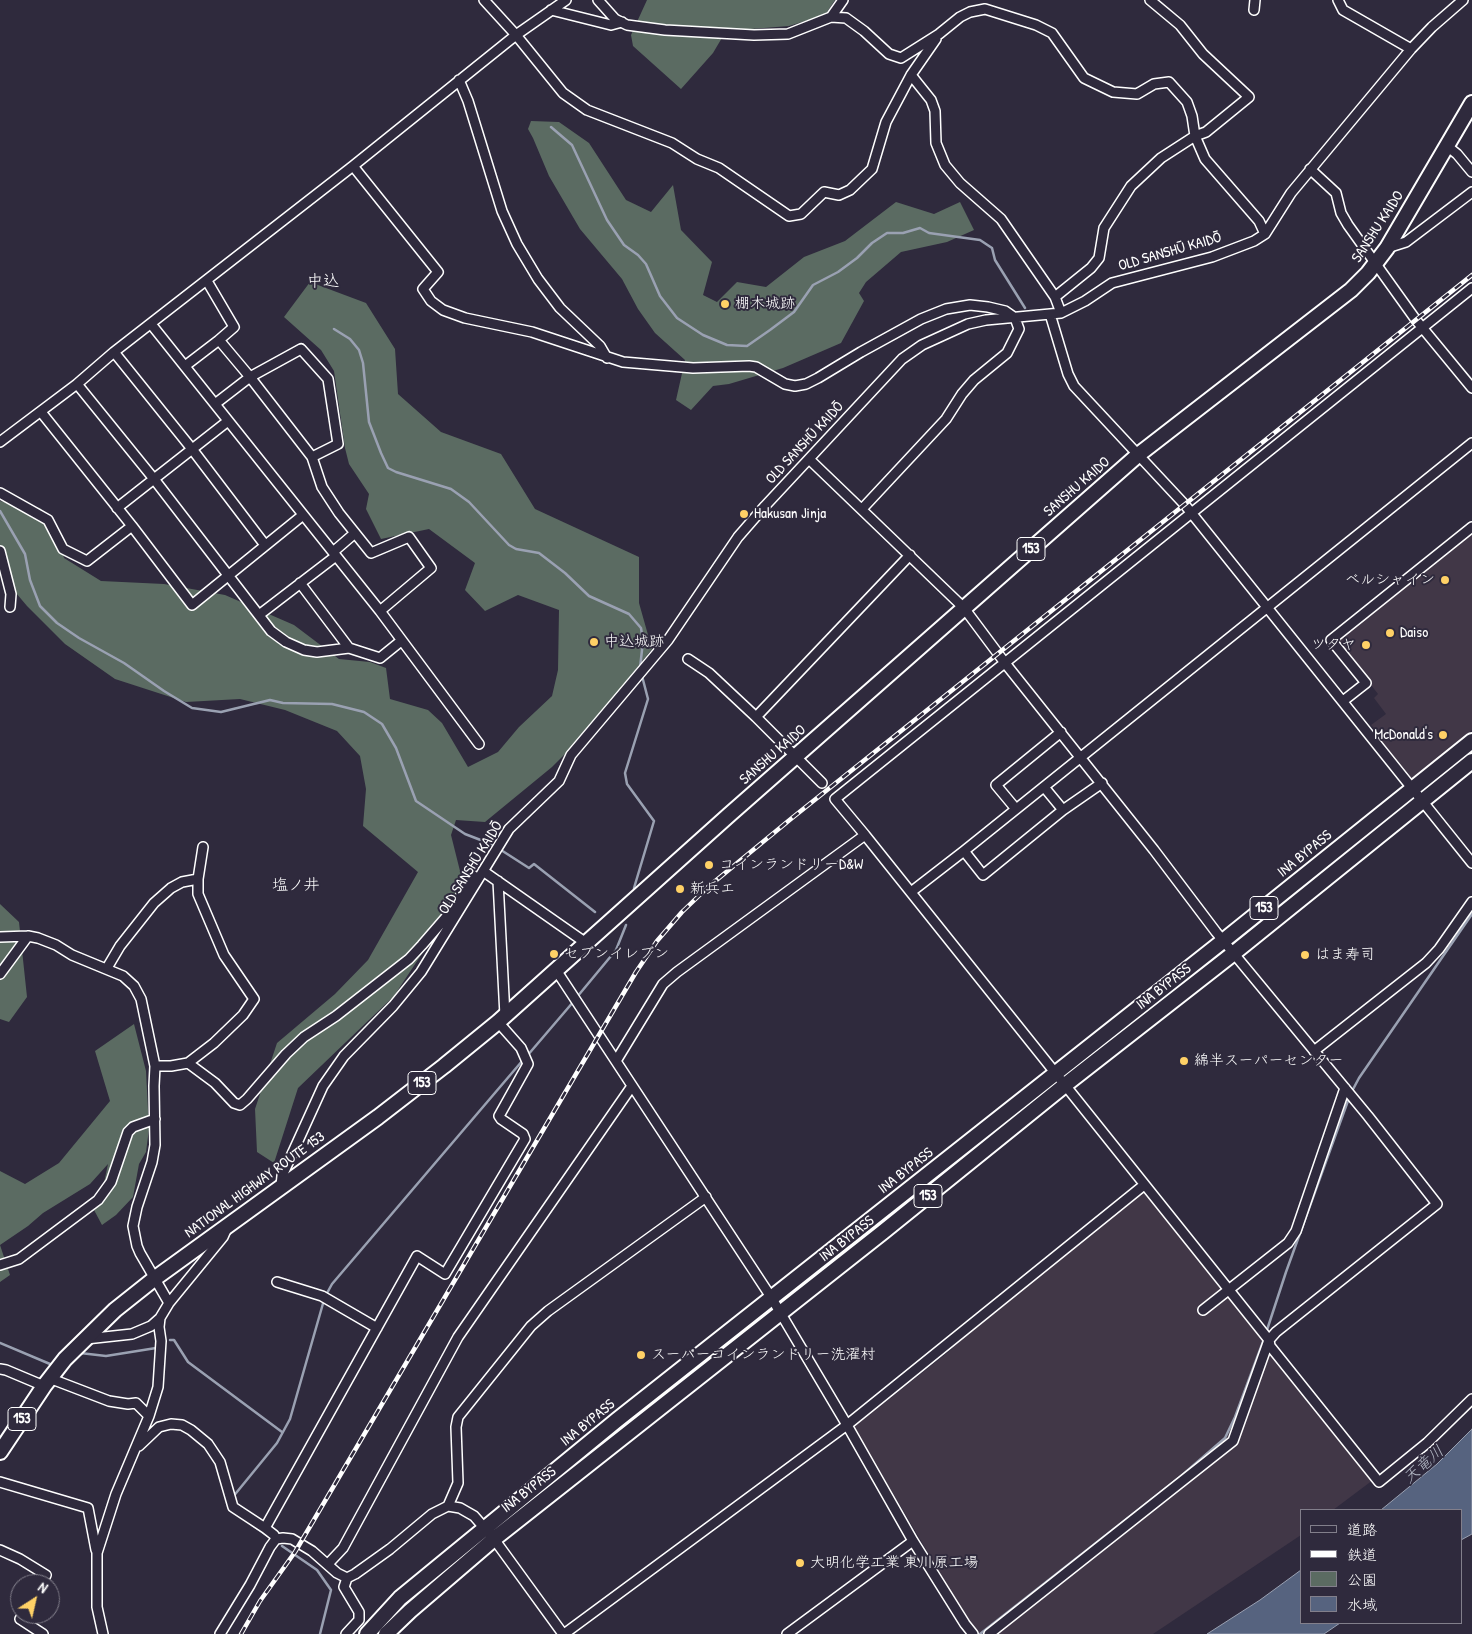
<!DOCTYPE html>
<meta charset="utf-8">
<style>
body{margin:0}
#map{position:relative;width:1472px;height:1634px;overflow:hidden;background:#2f2a3d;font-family:"Patrick Hand","Klee One",sans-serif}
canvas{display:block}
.legend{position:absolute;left:1300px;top:1509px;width:162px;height:115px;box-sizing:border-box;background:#2f2a3d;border:1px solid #827f8b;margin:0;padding:6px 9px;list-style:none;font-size:15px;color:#fff}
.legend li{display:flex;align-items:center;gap:10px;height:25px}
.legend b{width:25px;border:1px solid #827f8b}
.north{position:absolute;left:10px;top:1574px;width:50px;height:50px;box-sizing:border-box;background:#2f2a3d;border:1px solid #827f8b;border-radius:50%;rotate:35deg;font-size:14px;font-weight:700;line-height:20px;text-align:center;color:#fff}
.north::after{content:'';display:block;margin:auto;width:18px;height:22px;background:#ffd166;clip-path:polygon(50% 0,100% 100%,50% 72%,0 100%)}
</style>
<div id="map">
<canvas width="1472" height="1634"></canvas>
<ul class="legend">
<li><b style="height:6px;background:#2f2a3d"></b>道路</li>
<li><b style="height:6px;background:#fff"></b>鉄道</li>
<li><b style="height:14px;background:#5b6b62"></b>公園</li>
<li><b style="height:14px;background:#56637f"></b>水域</li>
</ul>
<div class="north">N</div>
</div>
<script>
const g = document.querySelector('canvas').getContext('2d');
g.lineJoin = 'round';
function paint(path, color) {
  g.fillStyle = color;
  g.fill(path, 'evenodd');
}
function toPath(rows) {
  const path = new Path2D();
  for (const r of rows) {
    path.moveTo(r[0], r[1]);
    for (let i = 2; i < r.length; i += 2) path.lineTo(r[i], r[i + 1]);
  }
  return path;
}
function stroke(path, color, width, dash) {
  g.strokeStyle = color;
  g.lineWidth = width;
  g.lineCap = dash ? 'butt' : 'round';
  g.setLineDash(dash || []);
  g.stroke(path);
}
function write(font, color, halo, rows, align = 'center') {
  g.font = font + ' "Patrick Hand","Klee One",sans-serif';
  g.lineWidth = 4;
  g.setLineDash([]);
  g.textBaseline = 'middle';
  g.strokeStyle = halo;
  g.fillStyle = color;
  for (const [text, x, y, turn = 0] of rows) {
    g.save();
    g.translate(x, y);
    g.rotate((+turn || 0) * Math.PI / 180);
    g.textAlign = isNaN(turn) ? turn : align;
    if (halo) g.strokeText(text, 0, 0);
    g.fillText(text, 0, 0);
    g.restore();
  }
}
const built = toPath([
 [1470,533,1472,533,1472,730,1411,779,1372,731,1375,729,1371,725,1386,714,1374,698,1378,694,1340,645,1338,640,1339,638],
 [1143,1189,1377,1477,1333,1510,1301,1510,1301,1535,1153,1634,980,1634,978,1630,975,1629,947,1585,854,1427,952,1349,955,1340]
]);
const green = toPath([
 [647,0,835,0,825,15,789,26,726,31,713,53,681,89,633,46,631,35],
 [531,121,559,122,589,143,626,200,651,212,673,185,681,230,712,262,703,295,717,302,737,282,766,287,804,257,845,241,896,202,934,214,960,202,974,230,947,242,901,252,866,282,859,293,864,301,841,343,783,368,729,384,713,386,691,410,676,400,685,360,655,333,638,309,622,279,580,229,549,176,533,138,528,129],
 [310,282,366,303,395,349,398,394,441,432,501,454,535,509,639,557,639,603,652,649,579,740,552,767,485,822,456,820,451,835,463,883,431,940,394,996,298,1088,274,1163,257,1152,255,1109,277,1043,335,994,368,960,418,872,363,826,366,789,360,756,337,731,285,710,240,699,186,702,115,679,65,644,27,606,0,574,0,501,40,508,53,519,64,558,101,581,164,584,225,595,294,625,339,659,370,662,386,668,390,699,428,710,442,723,468,767,498,752,519,727,552,696,558,670,559,610,518,595,485,611,465,590,475,563,429,529,381,539,366,509,369,494,349,464,345,448,334,371,321,350,284,317],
 [0,904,19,922,27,997,9,1022,0,1019],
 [134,1024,146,1071,149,1129,146,1152,139,1164,133,1197,116,1215,102,1225,94,1210,104,1183,108,1164,90,1184,43,1213,28,1226,0,1245,10,1275,0,1282,0,1171,25,1184,59,1163,110,1101,95,1051]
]);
const water = toPath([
 [1472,1429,1472,1534,1461,1540,1461,1510,1381,1510,1437,1464,1472,1429],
 [1301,1570,1301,1623,1340,1623,1324,1634,1207,1634,1260,1600,1301,1570]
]);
const stream = toPath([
 [551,127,572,145,607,220,624,245,638,255,646,264,660,296,677,318,703,335,727,345,747,346,770,330,794,312,813,285,838,272,857,258,872,243,887,233,903,233,920,228,929,233,980,240,992,248,995,260,1025,308],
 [334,329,350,339,359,350,363,363,369,422,381,453,388,468,396,472,451,489,469,502,509,545,516,549,539,553,565,573,589,596,629,614,641,628,643,641,640,668],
 [0,511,25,554,30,580,40,606,57,623,79,638,124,663,164,691,192,708,221,712,270,700,283,703,332,704,364,712,382,724,396,748,416,801,465,834,491,844],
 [501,850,529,868,534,864,595,912],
 [634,888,654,821,627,784,625,773,648,699,642,676],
 [577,997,616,950,626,925],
 [527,1056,574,1001],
 [1351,1093,1359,1078,1472,914],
 [326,1295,332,1284,523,1060],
 [1266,1333,1286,1272,1349,1098],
 [170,1340,174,1340,188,1362,282,1432],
 [0,1343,50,1364],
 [80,1353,106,1356,156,1348],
 [232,1498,277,1443,290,1419,324,1300],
 [252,1525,268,1536],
 [282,1546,317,1570,331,1590,320,1634],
 [980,1634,1180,1477,1225,1438,1235,1417,1264,1339]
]);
const minor = toPath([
 [484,0,516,35,563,93,587,110,672,143,697,159,719,168,789,216,801,214,824,192,839,195,850,190,872,169,886,122,911,75,936,39],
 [598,0,615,19,627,25,665,30,754,35,788,34,831,17,846,18,864,31,889,54,901,58,939,34,960,17,970,12,985,9,1036,25,1052,33,1084,78,1113,92,1137,94,1154,84,1169,82,1187,102,1192,116,1195,136,1205,159,1259,221,1265,234],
 [1338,0,1343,10,1411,49],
 [551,10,611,25,622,22],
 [1254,10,1255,0],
 [831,17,843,0],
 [911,75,931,100,935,111,936,143,945,165,960,183,1001,219,1055,297,1061,313],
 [459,80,468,101,502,211,517,244,538,279,560,308,600,346,607,358],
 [1447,146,1457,154,1472,172],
 [353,166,438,272,423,289,431,301,443,310,465,318,532,332,623,362,693,368,749,366,756,367,785,384,795,386,806,384,818,378,861,352,921,319,946,309,970,305,988,307,1005,311,1015,318,1019,329,1007,353,974,380,962,394,946,419,862,509],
 [1310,169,1336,193,1341,213,1348,225,1416,320,1472,388],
 [1387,248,1406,242,1472,192],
 [207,281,234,327,219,340,250,377,312,457],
 [1055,297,1091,268,1099,258,1104,228,1131,186,1161,158,1195,136,1206,132,1249,97,1203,54,1180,25,1150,0],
 [1050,314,1068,374,1074,386,1185,505,1472,863],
 [151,324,380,611,479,744],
 [114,352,192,449,265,545],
 [185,366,219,340],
 [77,384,154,479,271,631,286,642,304,650,317,652,349,648,380,658,401,641],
 [215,404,250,377,301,349,328,379,338,444,312,457,322,487,339,513,371,553,409,537,431,568,380,611],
 [41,412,132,526,192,605,303,515],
 [0,442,77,384,114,352,353,166,516,35,566,0],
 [809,459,964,608,1005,663,1154,850,1216,932,1368,1116,1437,1204,1276,1332,1269,1340,1233,1441,989,1634],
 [0,493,48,520,63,549,87,561,132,526],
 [117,508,228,421],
 [0,551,11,594,10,607],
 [333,552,355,533],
 [300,583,349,648],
 [259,615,336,556],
 [688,659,709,673,756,717,822,783],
 [1343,701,1366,683,1331,640,1472,527],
 [756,717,910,555],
 [1044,787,1063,810],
 [1016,809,996,785,1061,732],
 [865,835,835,799,1472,288],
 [964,851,983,875,1063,810,1102,783],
 [483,871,586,943],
 [498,881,505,1016],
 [911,892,964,851,1472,443],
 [0,937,28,936,38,938,56,945,72,955,123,976,134,986,141,999,155,1066,154,1086,155,1145,152,1162,137,1207,133,1226,137,1246,140,1253,169,1303],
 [107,968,120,946,154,903,171,888,182,882,198,879],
 [556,970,771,1297,847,1425,913,1541,965,1624,973,1634],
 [0,974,28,936],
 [1314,1051,1426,963,1439,949,1472,902],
 [616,1061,663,984,677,972,865,835,1269,1340,1270,1346,1379,1482,1427,1443,1472,1399],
 [188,1063,215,1083,234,1103,240,1105,247,1099,286,1054,304,1037,336,1016,409,959,422,945,448,915,474,876],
 [155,1066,171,1066,188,1063,214,1043,243,1015,254,999,224,955,198,894,198,879,203,847],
 [281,1186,282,1176,323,1086,344,1056,393,1006,421,972,509,829,559,781,571,755,668,640,738,537,765,506,902,359,922,345,968,324,986,320,1061,313,1085,301,1112,283,1212,257,1254,241,1265,234,1291,193,1411,49,1432,27,1463,0],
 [0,1265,19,1259,98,1200,111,1182,128,1132,133,1127,155,1119],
 [277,1282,322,1296,377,1328],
 [1203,1310,1288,1243,1296,1231,1345,1088],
 [86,1339,132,1334,151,1326,160,1318,169,1303,223,1237,227,1228],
 [0,1369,6,1370,44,1386],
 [49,1378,109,1401,128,1404,136,1403,149,1416],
 [139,1446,159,1427,171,1424,182,1425,191,1430,208,1444,220,1462,233,1507,265,1528,274,1535,276,1539,283,1538,292,1539,312,1551,337,1573,347,1578],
 [0,1482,88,1508,96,1550],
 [448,1506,458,1483,456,1427,458,1417,531,1326,548,1311,706,1197],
 [265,1528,417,1256,445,1274,525,1139,523,1134,501,1119,499,1116,528,1064,521,1048,498,1022],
 [0,1550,20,1559,46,1575,41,1584],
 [328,1564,343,1548,458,1337,632,1086],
 [24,1614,20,1619,43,1634],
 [103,1634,97,1607,97,1553,116,1494,149,1416,158,1387,161,1341,159,1327,160,1318],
 [220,1634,250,1585,270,1547,276,1539],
 [346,1634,359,1620,359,1612,344,1587,347,1578,355,1574,390,1549,432,1514,448,1506,460,1508,474,1516,494,1539,563,1634],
 [564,1634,847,1425,1144,1185],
 [787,1634,913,1541]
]);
const highway = toPath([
 [0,1452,44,1386,65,1359,115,1310,154,1279,378,1117,444,1066,498,1022,729,815,1138,455,1351,290,1368,273,1387,248,1472,103],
 [367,1634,400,1598,617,1420,1223,941,1472,741],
 [386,1634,410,1611,494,1539,883,1232,1065,1085,1234,953,1472,761]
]);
const rail = toPath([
 [241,1634,260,1601,295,1552,636,972,657,941,682,912,708,887,792,818,1472,275]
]);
const markers = [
 [725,304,5,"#ffd166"],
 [744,514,5,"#ffd166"],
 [1445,580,5,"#ffd166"],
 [1390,633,5,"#ffd166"],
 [594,642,5,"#ffd166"],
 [1366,645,5,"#ffd166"],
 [1443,735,5,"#ffd166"],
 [709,865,5,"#ffd166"],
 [680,889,5,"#ffd166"],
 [554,954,5,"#ffd166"],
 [1305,955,5,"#ffd166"],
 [1184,1061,5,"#ffd166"],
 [641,1355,5,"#ffd166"],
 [800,1563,5,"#ffd166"]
];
const shields = [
 [1031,549,28],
 [1264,908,28],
 [422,1083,28],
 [928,1196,28],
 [22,1419,28]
];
const shieldNames = [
 ["153",1031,549],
 ["153",1264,908],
 ["153",422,1083],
 ["153",928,1196],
 ["153",22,1419]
];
const streetNames = [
 ["SANSHU KAIDO",1378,227,-57],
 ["OLD SANSHŪ KAIDŌ",1170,252,-16],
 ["OLD SANSHŪ KAIDŌ",805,443,-47],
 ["SANSHU KAIDO",1077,487,-41],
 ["SANSHU KAIDO",773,755,-41],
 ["INA BYPASS",1305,854,-39],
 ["OLD SANSHŪ KAIDŌ",471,868,-58],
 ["INA BYPASS",1164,987,-38],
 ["INA BYPASS",906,1171,-38],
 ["NATIONAL HIGHWAY ROUTE 153",255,1185,-36],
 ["INA BYPASS",847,1239,-38],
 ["INA BYPASS",588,1423,-39],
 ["INA BYPASS",529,1490,-38]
];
const poiNames = [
 ["棚木城跡",735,304],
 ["Hakusan Jinja",754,514],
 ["ベルシャイン",1435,580,"right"],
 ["Daiso",1400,633],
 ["中込城跡",604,642],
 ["ツタヤ",1356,645,"right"],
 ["McDonald's",1433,735,"right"],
 ["コインランドリーD&W",719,865],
 ["新兵エ",690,889],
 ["セブンイレブン",564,954],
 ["はま寿司",1315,955],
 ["綿半スーパーセンター",1194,1061],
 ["スーパーコインランドリー洗濯村",651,1355],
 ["大明化学工業 東川原工場",810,1563]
];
const neighbourhoodNames = [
 ["中込",323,282],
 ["塩ノ井",296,886]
];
const waterNames = [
 ["天竜川",1424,1465,-41]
];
paint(built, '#413747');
paint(green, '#5b6b62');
paint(water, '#56637f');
stroke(water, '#9aa1b2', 1);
stroke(stream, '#9aa1b2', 2.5);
stroke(minor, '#fff', 12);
stroke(highway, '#fff', 18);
stroke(minor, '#2f2a3d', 9);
stroke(highway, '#2f2a3d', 14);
stroke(rail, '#fff', 4.5);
stroke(rail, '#2f2a3d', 2.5, [8]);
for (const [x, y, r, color] of markers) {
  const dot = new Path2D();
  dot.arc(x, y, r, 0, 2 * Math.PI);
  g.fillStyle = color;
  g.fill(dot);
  stroke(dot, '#2f2a3d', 2);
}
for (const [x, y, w] of shields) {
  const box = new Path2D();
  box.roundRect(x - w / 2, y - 11.5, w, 23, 4);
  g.fillStyle = '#2f2a3d';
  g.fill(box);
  stroke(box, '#fff', 1);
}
write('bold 14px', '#fff', null, shieldNames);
write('15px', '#fff', '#2f2a3d', streetNames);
write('15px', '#fff', '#2f2a3d', poiNames, 'left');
write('16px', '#fff', '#2f2a3d', neighbourhoodNames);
write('italic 16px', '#b3b9c5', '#2f2a3d', waterNames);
</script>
